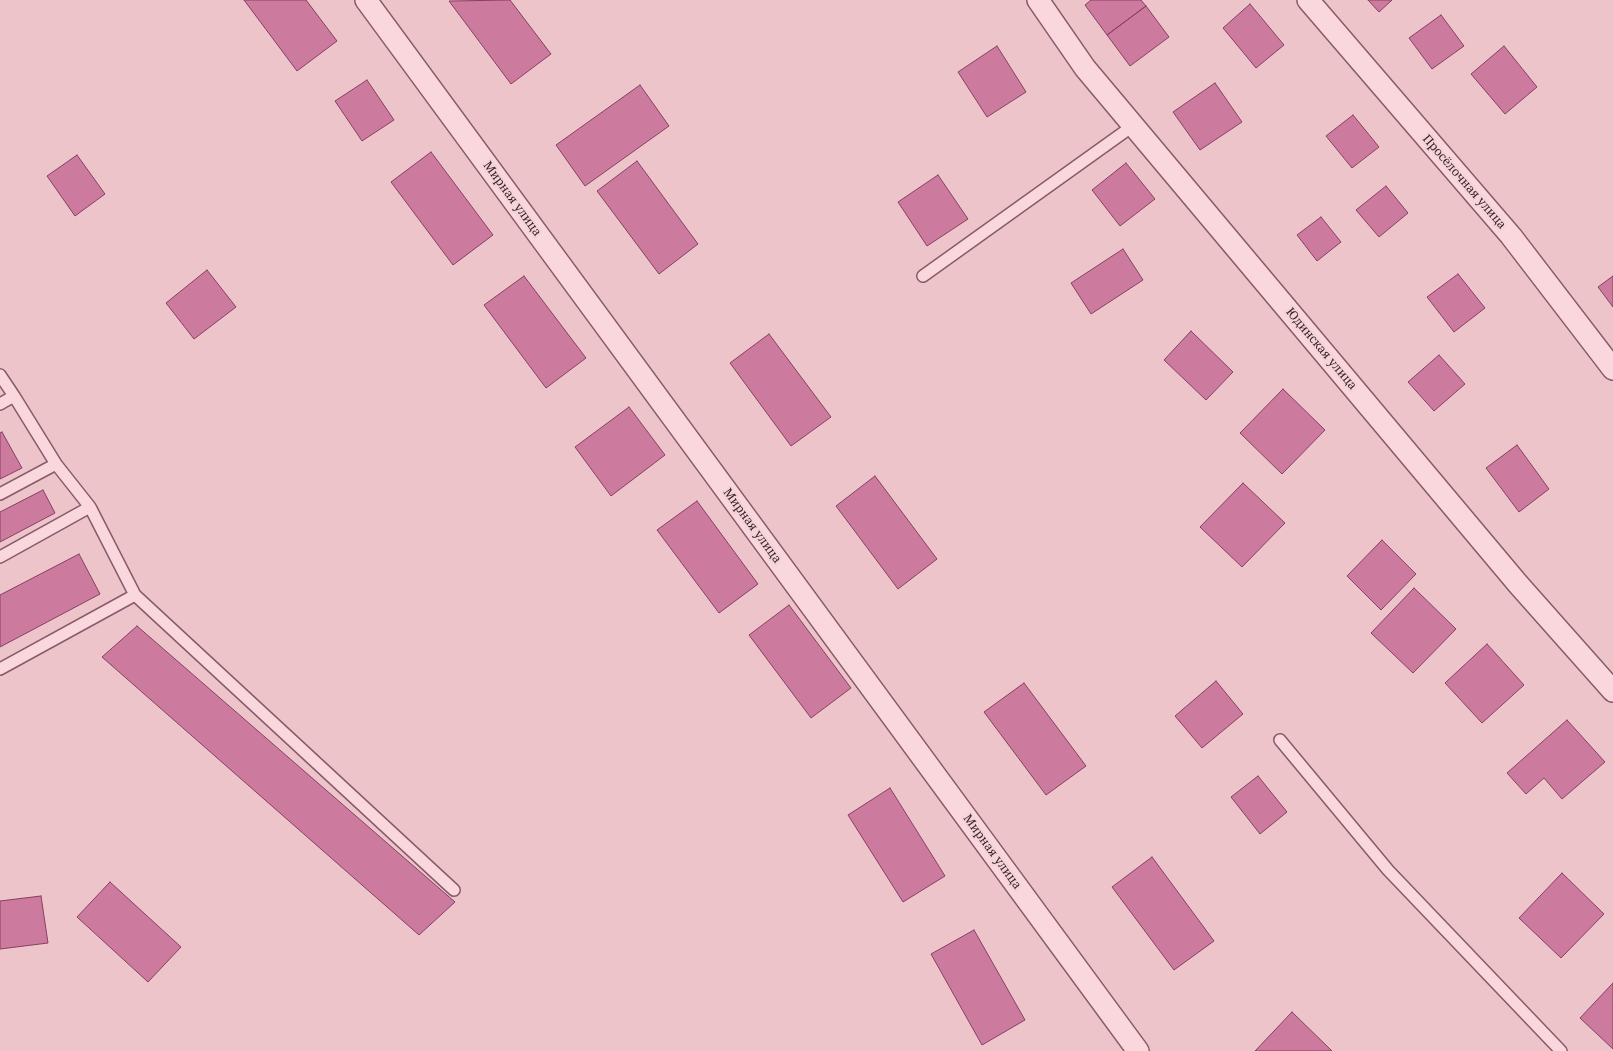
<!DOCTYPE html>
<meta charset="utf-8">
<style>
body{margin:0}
canvas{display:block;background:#eec4cb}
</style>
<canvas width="1613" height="1051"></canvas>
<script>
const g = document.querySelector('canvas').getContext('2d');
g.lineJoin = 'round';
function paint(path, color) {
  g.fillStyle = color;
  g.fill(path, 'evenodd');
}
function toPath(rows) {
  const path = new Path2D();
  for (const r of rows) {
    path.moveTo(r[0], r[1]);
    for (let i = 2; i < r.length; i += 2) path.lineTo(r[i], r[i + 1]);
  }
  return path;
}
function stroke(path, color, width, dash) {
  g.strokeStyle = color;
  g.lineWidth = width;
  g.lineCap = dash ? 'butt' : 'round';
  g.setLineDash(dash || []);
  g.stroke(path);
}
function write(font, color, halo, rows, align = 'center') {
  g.font = font + ' "Noto Serif",serif';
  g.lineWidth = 5;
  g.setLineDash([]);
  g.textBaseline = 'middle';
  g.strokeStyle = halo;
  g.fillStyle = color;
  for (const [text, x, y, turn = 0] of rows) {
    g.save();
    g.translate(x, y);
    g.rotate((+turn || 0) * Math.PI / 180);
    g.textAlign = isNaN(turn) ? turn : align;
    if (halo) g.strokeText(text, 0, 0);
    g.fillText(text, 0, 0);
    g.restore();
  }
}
const building = toPath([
 [244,0,306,0,337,41,297,71,244,0],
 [510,0,551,54,511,84,449,1,510,0],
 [1091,0,1141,0,1146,6,1107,35,1085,5,1091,0],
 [1368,0,1392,0,1379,12,1368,0],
 [1250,4,1284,45,1256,68,1223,28,1250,4],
 [1146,6,1169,37,1130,66,1107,35,1146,6],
 [1441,15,1464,46,1432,69,1409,38,1441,15],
 [997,46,1026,92,987,117,958,72,997,46],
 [1504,46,1537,87,1505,114,1471,74,1504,46],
 [367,80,394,120,362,141,335,101,367,80],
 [1215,83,1242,122,1200,150,1173,112,1215,83],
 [640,85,669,126,585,186,556,145,640,85],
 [1353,115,1379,147,1352,168,1326,136,1353,115],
 [431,152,493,235,453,265,391,182,431,152],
 [77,155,105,194,75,216,47,176,77,155],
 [637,161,698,244,659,274,597,191,637,161],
 [1126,163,1155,199,1120,226,1092,190,1126,163],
 [938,175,968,219,927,246,898,202,938,175],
 [1386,186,1408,213,1379,237,1356,210,1386,186],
 [1321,217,1341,242,1317,261,1297,235,1321,217],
 [1123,249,1143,280,1091,314,1071,283,1123,249],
 [207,270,236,307,194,339,166,303,207,270],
 [1458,274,1485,308,1454,332,1427,297,1458,274],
 [524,276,586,358,546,388,484,305,524,276],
 [1613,276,1613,307,1598,287,1613,276],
 [1191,331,1233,372,1206,400,1164,360,1191,331],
 [769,334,831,417,791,446,730,363,769,334],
 [1439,355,1465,384,1434,411,1408,382,1439,355],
 [1283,389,1325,430,1282,474,1240,433,1283,389],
 [629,407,665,455,611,496,575,447,629,407],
 [2,432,22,468,0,479,0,433,2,432],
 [1517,445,1549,489,1519,512,1486,468,1517,445],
 [875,476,937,559,898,589,836,506,875,476],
 [1243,483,1285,523,1242,567,1200,527,1243,483],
 [43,490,55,513,0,542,0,512,43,490],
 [697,501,758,584,719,613,657,530,697,501],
 [1382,540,1416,574,1381,610,1347,576,1382,540],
 [79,554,100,594,0,647,0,595,79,554],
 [1414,588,1456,629,1413,673,1371,633,1414,588],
 [789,605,851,688,811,718,749,635,789,605],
 [137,626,455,902,419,935,102,657,137,626],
 [1487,644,1524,685,1482,723,1445,683,1487,644],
 [1216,681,1243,714,1202,748,1175,716,1216,681],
 [1024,683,1086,766,1046,795,984,712,1024,683],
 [1567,720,1605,762,1562,799,1544,778,1526,794,1507,773,1567,720],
 [1258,776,1287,812,1260,834,1231,797,1258,776],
 [890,788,945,876,903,902,848,815,890,788],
 [1152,857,1214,941,1174,970,1112,887,1152,857],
 [1562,873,1604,914,1561,958,1519,918,1562,873],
 [110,882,181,947,148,982,77,917,110,882],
 [41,896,48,943,0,949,0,901,41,896],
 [974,930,1025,1020,982,1045,931,954,974,930],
 [1613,983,1613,1049,1580,1018,1613,983],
 [1292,1012,1332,1051,1255,1051,1292,1012]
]);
const service = toPath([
 [923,276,1134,125],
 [0,375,14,396],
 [0,404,14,396,56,464],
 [0,494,56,464,90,507],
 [0,557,90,507,135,595,0,669],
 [135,595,454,890],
 [1280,740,1388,870,1561,1051]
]);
const minor = toPath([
 [366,0,1138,1051],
 [1038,0,1085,68,1518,584,1613,691],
 [1308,0,1511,236,1613,369]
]);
const streetNames = [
 ["Просёлочная улица",1464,182,49],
 ["Мирная улица",512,199,54],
 ["Юдинская улица",1321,349,50],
 ["Мирная улица",752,526,54],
 ["Мирная улица",992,852,54]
];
paint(building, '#cc7a9e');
stroke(building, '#874061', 1);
stroke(service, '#885a6a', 14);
stroke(minor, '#885a6a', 24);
stroke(service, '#f9d7dd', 11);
stroke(minor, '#f9d7dd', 21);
write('12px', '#391e28', '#f5d4d9', streetNames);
</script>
